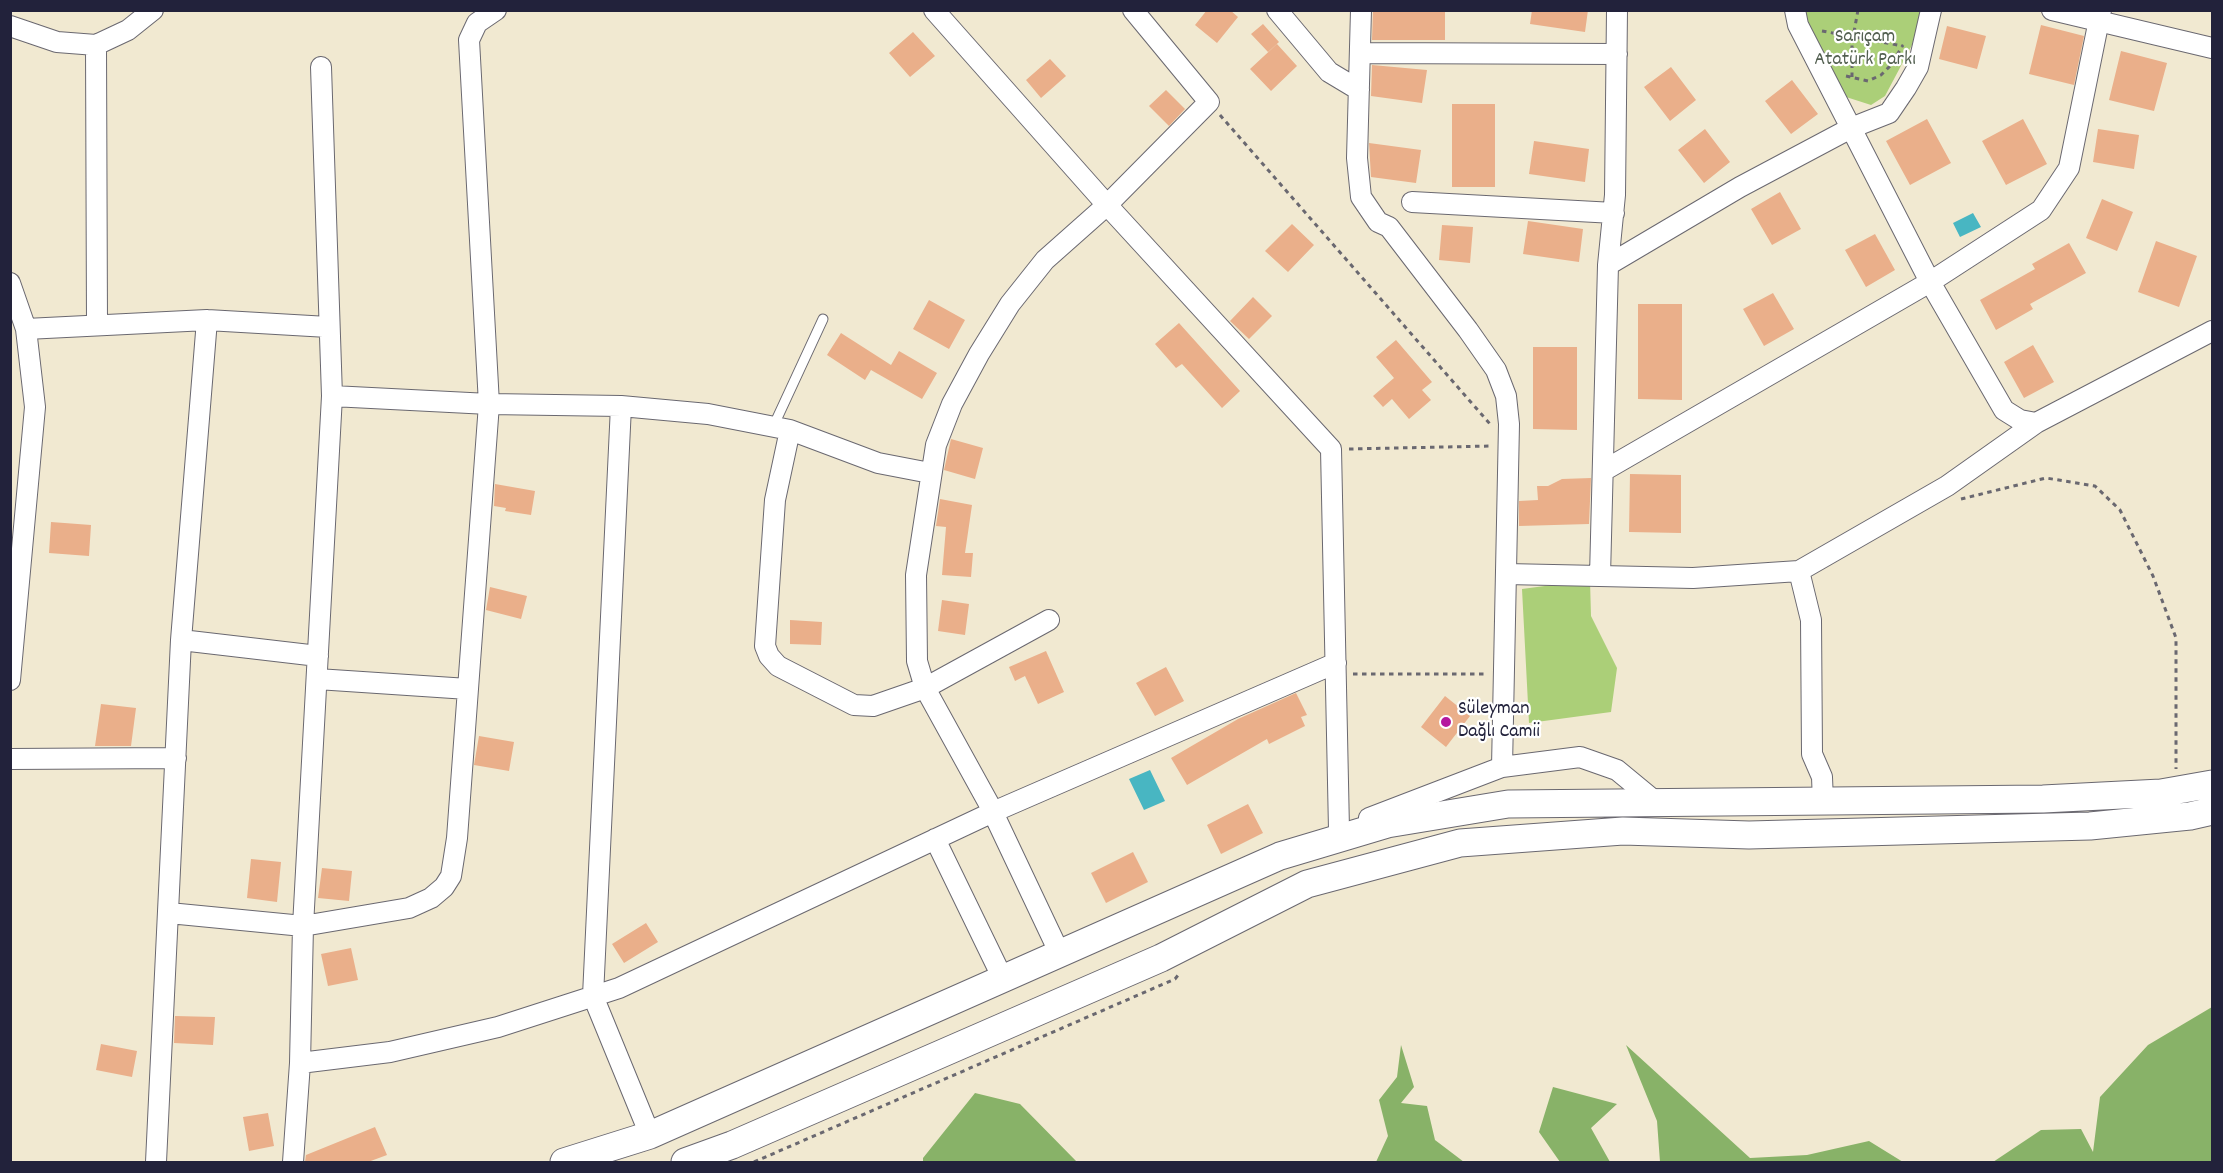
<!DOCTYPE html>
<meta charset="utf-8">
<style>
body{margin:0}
#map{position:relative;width:2223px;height:1173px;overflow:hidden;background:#f1e9d1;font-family:Dekko,sans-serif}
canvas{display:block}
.frame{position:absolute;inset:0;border:12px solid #22223b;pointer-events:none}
</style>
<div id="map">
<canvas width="2223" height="1173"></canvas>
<div class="frame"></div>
</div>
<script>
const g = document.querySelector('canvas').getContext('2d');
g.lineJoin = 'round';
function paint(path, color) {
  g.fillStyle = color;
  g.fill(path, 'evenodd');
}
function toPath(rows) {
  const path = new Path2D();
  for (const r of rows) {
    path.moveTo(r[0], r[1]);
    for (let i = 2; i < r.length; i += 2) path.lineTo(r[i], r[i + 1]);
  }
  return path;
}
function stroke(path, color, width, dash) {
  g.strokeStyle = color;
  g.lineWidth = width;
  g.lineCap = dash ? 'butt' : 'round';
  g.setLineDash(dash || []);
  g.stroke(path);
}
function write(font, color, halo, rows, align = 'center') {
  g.font = font + ' Dekko,sans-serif';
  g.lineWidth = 4.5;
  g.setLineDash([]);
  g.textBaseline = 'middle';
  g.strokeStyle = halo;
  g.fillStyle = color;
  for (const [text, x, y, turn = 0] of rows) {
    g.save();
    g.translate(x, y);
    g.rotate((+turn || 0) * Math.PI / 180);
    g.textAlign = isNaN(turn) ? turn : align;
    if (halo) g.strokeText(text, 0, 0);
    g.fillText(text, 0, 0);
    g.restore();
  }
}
const green = toPath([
 [1803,11,1922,11,1912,45,1885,96,1871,105,1843,96],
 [1590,580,1591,616,1617,668,1611,712,1529,723,1522,589]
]);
const forest = toPath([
 [2212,1007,2212,1162,1993,1162,2041,1130,2081,1129,2093,1152,2100,1097,2148,1045],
 [1401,1045,1414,1087,1401,1103,1427,1106,1435,1140,1464,1162,1376,1162,1388,1136,1379,1100,1397,1077],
 [1626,1045,1750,1158,1807,1155,1869,1141,1903,1162,1660,1162,1657,1121],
 [1553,1087,1617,1104,1591,1128,1610,1162,1560,1162,1539,1132],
 [975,1093,1020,1104,1077,1162,923,1162,923,1158]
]);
const water = toPath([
 [1973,213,1981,227,1960,237,1953,223],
 [1150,770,1165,801,1144,810,1129,779]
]);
const building = toPath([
 [1207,10,1230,10,1238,17,1217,43,1195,25],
 [1373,10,1445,10,1445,40,1372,40],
 [1532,10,1588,10,1585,32,1530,24],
 [1263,24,1279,42,1268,52,1251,34],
 [2041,25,2084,36,2074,85,2029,74],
 [1947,26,1986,36,1977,69,1939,59],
 [913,32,935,56,910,77,889,53],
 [1277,44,1297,66,1271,91,1250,69],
 [2121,51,2167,63,2154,111,2109,100],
 [1050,59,1066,76,1041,98,1026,80],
 [1372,65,1427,70,1422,103,1371,96],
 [1671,67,1696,100,1670,121,1644,87],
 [1792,80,1818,114,1791,134,1765,101],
 [1166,90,1185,109,1169,126,1149,106],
 [1452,104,1495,104,1495,187,1452,187],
 [1927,119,1951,163,1910,185,1886,141],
 [2023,119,2047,164,2006,185,1982,141],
 [1705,129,1730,162,1704,183,1678,150],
 [2098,129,2139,135,2134,169,2093,162],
 [1534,141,1589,149,1585,182,1529,174],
 [1369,143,1421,150,1416,183,1371,177],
 [1780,192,1801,229,1772,245,1751,209],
 [2102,199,2133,212,2117,251,2086,238],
 [1528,221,1583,229,1579,262,1523,254],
 [1292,224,1314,245,1288,272,1265,251],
 [1442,225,1473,227,1470,263,1439,260],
 [1875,234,1895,270,1866,287,1845,250],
 [2156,241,2197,256,2179,307,2138,292],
 [2069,243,2086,273,2030,304,2033,309,1996,330,1980,300,2035,269,2032,264],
 [1773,293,1794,329,1764,346,1743,309],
 [1253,297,1272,316,1249,339,1230,321],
 [929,300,965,320,949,349,913,329],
 [1638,304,1682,304,1682,400,1638,399],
 [1179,323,1240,391,1222,408,1182,364,1176,368,1155,344],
 [841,333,891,365,899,351,937,373,922,399,871,370,865,380,827,355],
 [1396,340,1432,382,1422,390,1431,400,1409,419,1392,399,1383,407,1373,396,1394,378,1376,357],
 [2033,345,2054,382,2024,398,2004,362],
 [1533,347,1577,347,1577,430,1533,429],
 [951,439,983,448,975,479,944,470],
 [1630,474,1681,475,1681,533,1629,532],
 [1591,478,1589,524,1519,526,1519,501,1538,500,1537,486,1548,486,1562,479],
 [495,484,535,491,531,515,505,511,506,508,494,506],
 [940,499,972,505,965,553,973,553,971,577,942,575,946,527,936,526],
 [51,522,91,525,89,556,49,553],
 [490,587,527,596,521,619,486,610],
 [942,600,969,604,965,635,938,631],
 [790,620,822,622,821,645,790,644],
 [1046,651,1064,692,1038,704,1025,676,1015,681,1009,667],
 [1166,667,1184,701,1155,716,1136,683],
 [1296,693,1307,715,1301,717,1305,726,1269,744,1267,739,1187,785,1171,758,1238,719],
 [1445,696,1470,716,1446,747,1421,727],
 [101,704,136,708,131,746,95,746],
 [479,736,514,742,509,771,474,765],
 [1248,804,1263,833,1221,854,1207,825],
 [1133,852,1148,882,1106,903,1091,873],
 [251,859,281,862,277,902,247,898],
 [322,868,352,871,349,901,318,898],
 [646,923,658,942,624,963,612,944],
 [351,948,358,980,328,986,321,954],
 [175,1016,215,1017,213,1045,174,1043],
 [101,1044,137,1051,132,1077,96,1070],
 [268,1113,274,1146,249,1151,243,1117],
 [375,1127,387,1155,368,1162,305,1162,306,1155]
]);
const path = toPath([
 [1822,31,1903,46],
 [1846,76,1868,81,1881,75,1891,65,1903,45],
 [1852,77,1852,43,1858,10],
 [1220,115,1490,424],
 [1349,449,1492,446],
 [1961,499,2046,478,2095,486,2120,510,2153,576,2176,638,2176,769],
 [1353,674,1487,674],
 [754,1162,1175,979,1179,974]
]);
const service = toPath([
 [773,427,823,319]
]);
const minor = toPath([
 [934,10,1107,205,1331,449,1339,830],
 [1277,10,1329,72,1359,90],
 [1361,10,1357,158,1361,197,1378,222,1389,227,1468,330,1496,370,1506,396,1509,424,1502,767],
 [1795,10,1798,25,1851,128,1889,113,1906,88,1918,67,1931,10],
 [2052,10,2212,48],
 [10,26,57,42,96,45,128,30,153,10],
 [96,45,97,324],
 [1361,53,1617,54],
 [1412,202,1614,213],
 [1608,265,1740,187,1851,128,1930,282,2004,410,2020,420,2036,423,2212,331],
 [10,283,26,329,35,407,10,680],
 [26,329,207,320,328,327],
 [332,396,489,404,621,406,708,414,790,430,878,463,930,473],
 [621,406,593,996,650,1135],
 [790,430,775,500,765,646,769,656,778,666,854,705,873,706,925,688,1049,620],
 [1603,471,1930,282,2041,210,2069,168,2101,10],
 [1799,571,1811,620,1812,754,1822,777,1823,802],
 [1506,574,1693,578,1799,571,1947,486,2036,423],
 [1600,576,1608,265,1615,195,1617,10],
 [181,640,318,656],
 [317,679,468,689],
 [10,759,176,758],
 [1369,818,1502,767,1580,757,1617,770,1657,803],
 [935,839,1002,977],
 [169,913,303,926,409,908,431,898,444,887,451,876,457,838,489,404,469,40,477,23,496,10],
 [1059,952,989,804,925,688,917,661,916,575,936,445,952,404,979,354,1010,304,1045,260,1107,205,1209,102,1133,10],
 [300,1063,390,1052,498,1027,619,988,993,812,1336,663],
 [156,1162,181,640,207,320],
 [293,1162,300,1063,303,926,332,396,321,67]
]);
const secondary = toPath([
 [564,1162,650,1135,1280,856,1387,824,1508,804,2043,799,2161,793,2212,784],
 [685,1162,732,1145,1161,958,1307,884,1460,843,1623,831,1749,835,2090,826,2190,816,2212,811]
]);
const markers = [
 [1446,722,6,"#b5179e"]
];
const parkNames = [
 ["Sarıçam",1865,38],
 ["Atatürk Parkı",1865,61]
];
const poiNames = [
 ["Süleyman",1458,710],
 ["Dağlı Camii",1458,733]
];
paint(green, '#abcf78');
paint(forest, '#88b268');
paint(water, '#48b6c2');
paint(building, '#eaaf8a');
stroke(service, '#6a6870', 11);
stroke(minor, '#6a6870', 22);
stroke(secondary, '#6a6870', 29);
stroke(path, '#6a6870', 3, [4.5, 4.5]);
stroke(service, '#fff', 9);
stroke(minor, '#fff', 20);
stroke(secondary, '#fff', 27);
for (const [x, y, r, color] of markers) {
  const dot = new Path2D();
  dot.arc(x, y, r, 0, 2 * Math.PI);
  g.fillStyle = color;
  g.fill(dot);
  stroke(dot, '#fff', 2);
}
write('20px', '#525f50', '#fff', parkNames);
write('20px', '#22223b', '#fff', poiNames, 'left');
</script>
